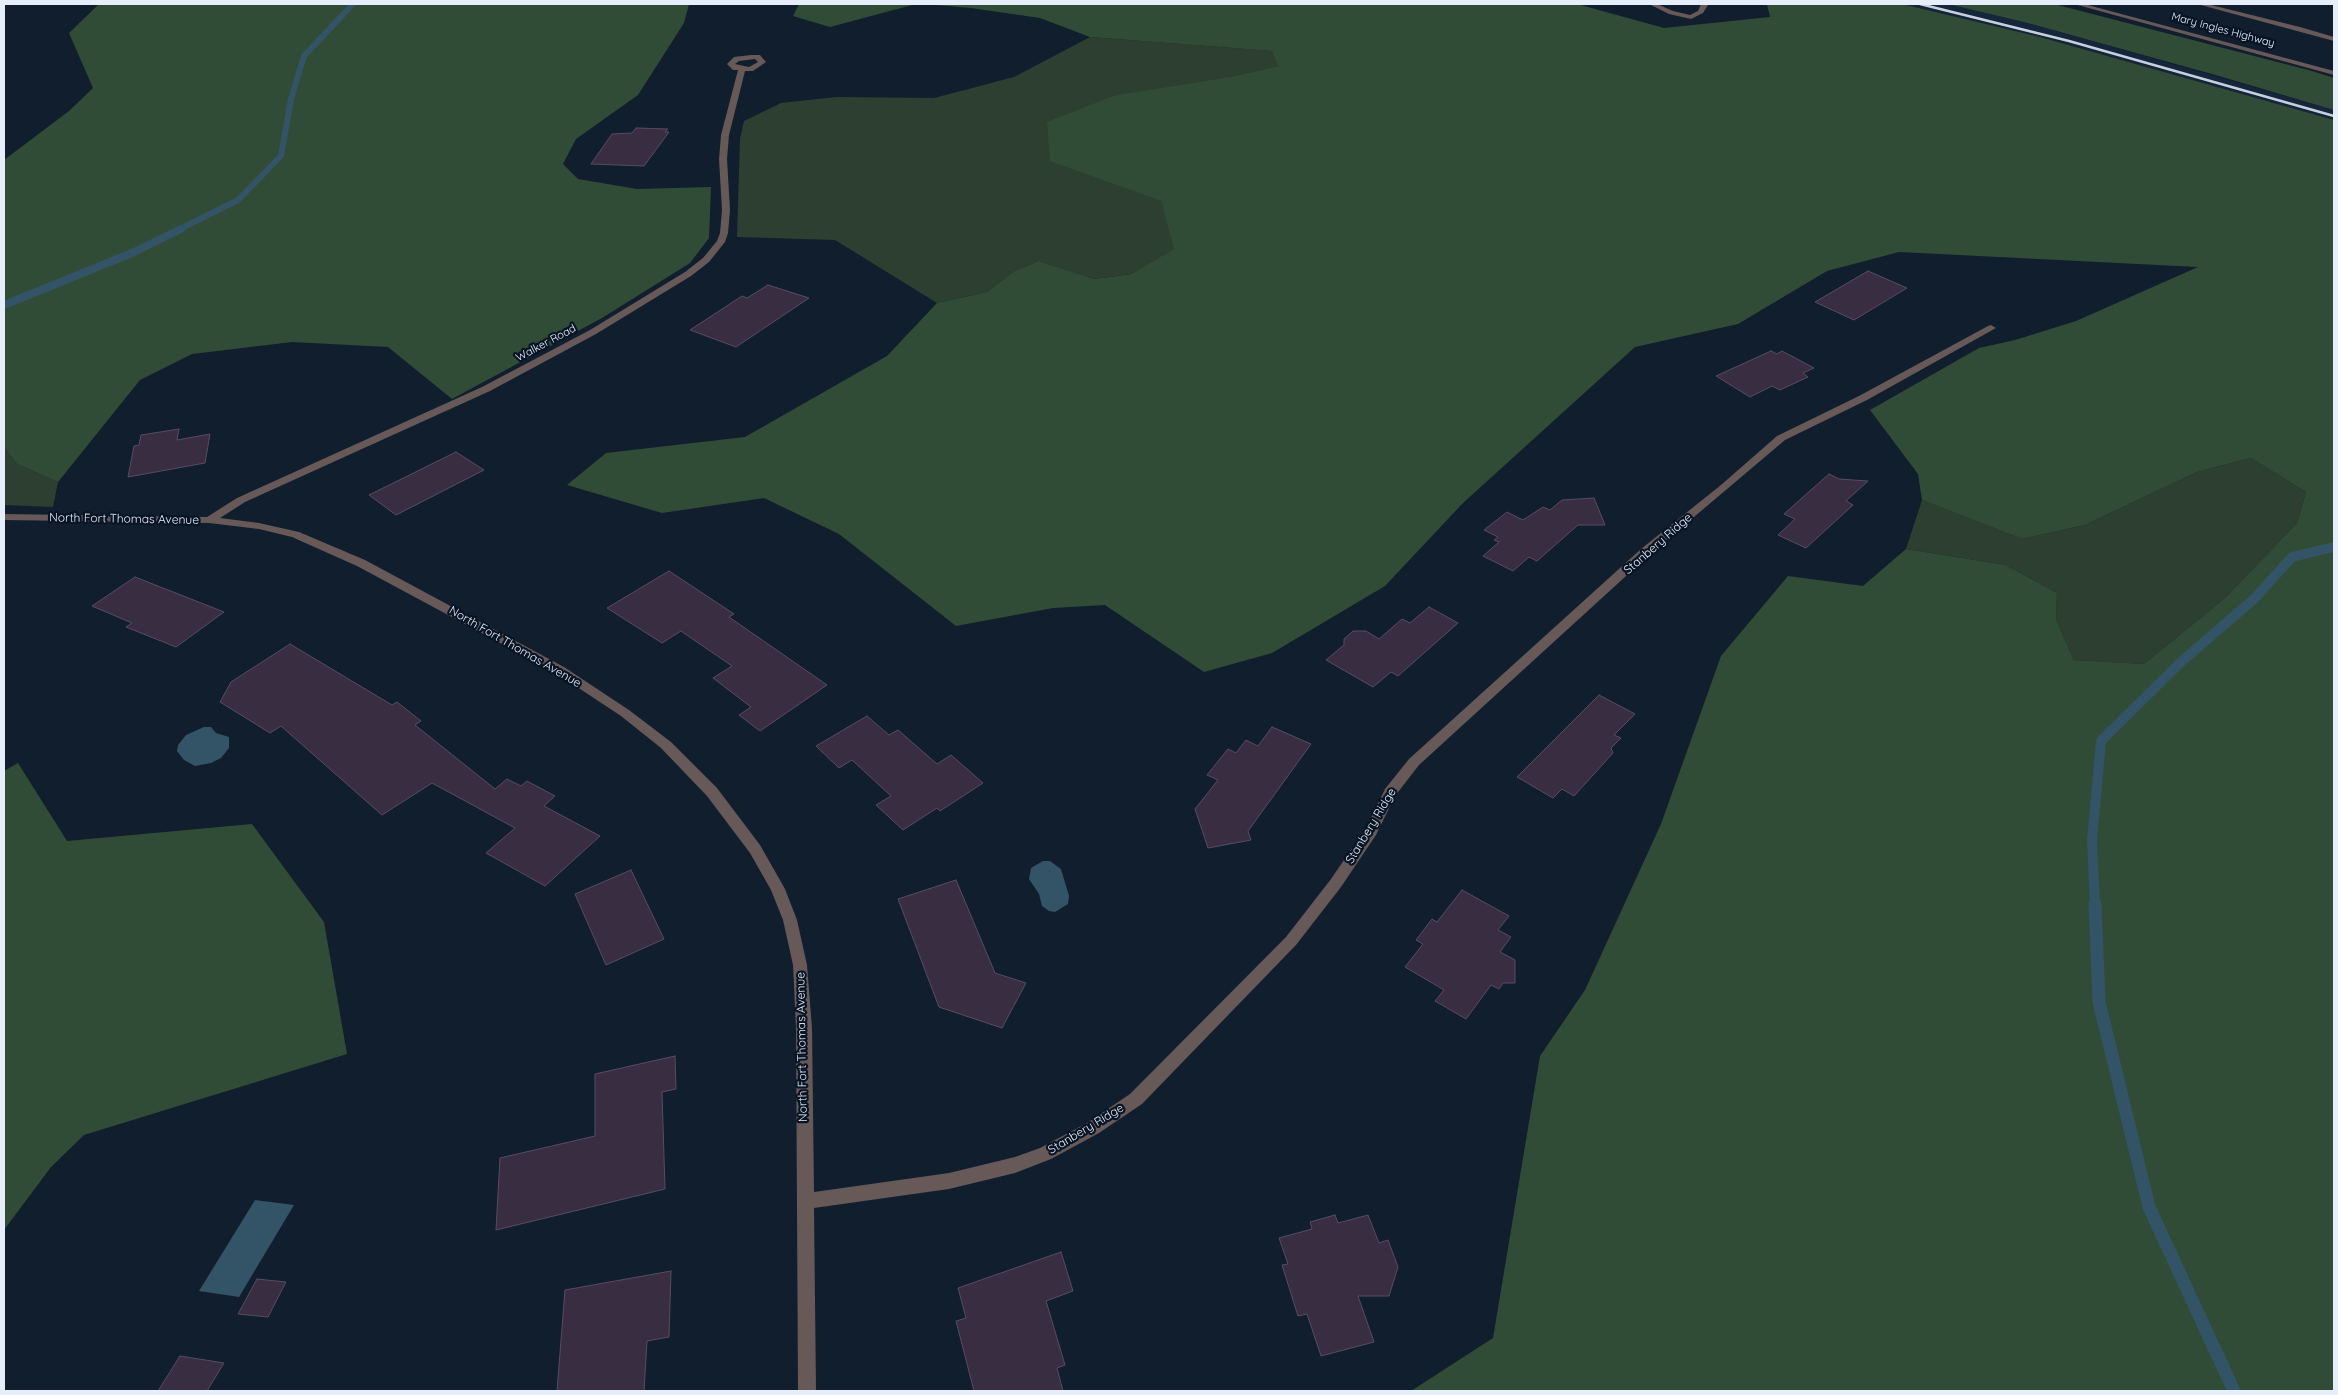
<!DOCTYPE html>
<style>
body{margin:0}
#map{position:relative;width:2338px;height:1395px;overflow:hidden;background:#111e2e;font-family:Quicksand,sans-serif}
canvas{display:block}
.frame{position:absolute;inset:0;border:5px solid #e5eefa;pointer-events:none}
</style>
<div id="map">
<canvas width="2338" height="1395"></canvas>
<div class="frame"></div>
</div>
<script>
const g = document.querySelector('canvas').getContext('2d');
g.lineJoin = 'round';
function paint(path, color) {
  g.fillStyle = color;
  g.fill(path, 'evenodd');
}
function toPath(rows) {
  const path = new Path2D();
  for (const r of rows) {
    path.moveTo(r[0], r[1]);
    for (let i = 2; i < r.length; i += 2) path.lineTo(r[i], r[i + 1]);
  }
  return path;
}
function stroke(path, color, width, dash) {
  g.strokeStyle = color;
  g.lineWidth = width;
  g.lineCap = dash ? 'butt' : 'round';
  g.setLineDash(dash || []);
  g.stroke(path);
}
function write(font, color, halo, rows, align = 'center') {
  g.font = font + ' Quicksand,sans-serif';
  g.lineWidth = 4.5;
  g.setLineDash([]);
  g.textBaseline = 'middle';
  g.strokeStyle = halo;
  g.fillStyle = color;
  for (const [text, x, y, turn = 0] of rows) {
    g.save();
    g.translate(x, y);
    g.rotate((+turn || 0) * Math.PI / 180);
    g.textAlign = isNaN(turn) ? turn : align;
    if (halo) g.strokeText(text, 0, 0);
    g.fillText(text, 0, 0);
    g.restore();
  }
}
const built = toPath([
 [1902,4,1948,4,2028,23,2334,110,2334,120,2040,37]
]);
const green = toPath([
 [1090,37,1273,51,1279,66,1230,77,1120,185,1161,201,1175,249,1131,274,1095,279,1039,261,1014,271,987,292,937,303,835,240,737,237,740,139,744,121,781,103,836,97,934,98,1014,77],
 [4,447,17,464,58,482,53,507,4,505],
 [2251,458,2306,492,2297,523,2225,598,2144,664,2074,660,2056,619,2057,593,2006,565,1906,549,1922,500,2022,539,2085,525,2197,472]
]);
const forest = toPath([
 [99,4,689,4,684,23,638,95,576,139,563,164,578,179,637,189,711,187,709,238,690,263,602,318,452,399,388,347,292,342,192,354,140,380,58,482,17,464,4,447,4,160,69,111,93,88,69,33],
 [799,4,916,4,830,27,793,16],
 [924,4,1577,4,1664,28,1770,17,1767,4,1902,4,2040,37,2334,120,2334,1391,1411,1391,1493,1338,1540,1056,1585,990,1661,824,1721,656,1788,576,1863,586,1906,549,2006,565,2057,593,2056,619,2074,660,2144,664,2225,598,2297,523,2306,492,2251,458,2197,472,2085,525,2022,539,1922,500,1918,474,1870,410,1979,348,2015,340,2076,321,2198,267,1899,252,1827,271,1738,324,1635,347,1463,503,1385,586,1272,653,1204,672,1105,605,1053,608,956,626,839,534,764,498,662,513,567,485,606,453,745,437,887,356,937,303,987,292,1014,271,1039,261,1095,279,1131,274,1174,249,1161,201,1050,161,1047,122,1113,96,1230,77,1278,66,1272,51,1090,37,1040,18,971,8],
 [1948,4,2054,4,2312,71,2334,78,2334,110,2219,76,2028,23],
 [18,763,67,841,252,824,324,922,347,1054,84,1135,51,1167,4,1230,4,771]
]);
const water = toPath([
 [204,727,211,727,216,733,229,737,229,748,221,758,211,763,195,766,184,760,177,751,178,745,186,735],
 [1043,861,1050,861,1061,869,1069,896,1068,904,1055,912,1049,911,1042,906,1039,894,1029,879,1031,868],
 [255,1200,294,1205,239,1297,199,1291]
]);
const streamFar3 = toPath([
 [178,230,238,200,281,156,291,99,304,56,353,4]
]);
const streamFar2 = toPath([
 [4,305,132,253,181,229]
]);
const streamFar1 = toPath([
 [2095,906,2092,840,2101,741,2182,661,2254,599,2292,557,2334,547]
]);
const stream = toPath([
 [2095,904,2099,1002,2149,1207,2234,1391]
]);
const building = toPath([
 [636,128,668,129,665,132,669,132,644,166,591,164,612,134,632,133,636,128],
 [1868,271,1907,288,1854,320,1815,302,1868,271],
 [768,285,809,298,736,347,690,330,742,296,747,298,768,285],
 [1771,351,1777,354,1782,351,1814,368,1803,373,1808,377,1780,390,1772,386,1750,397,1716,376,1771,351],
 [179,429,177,440,210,434,205,463,128,477,134,446,139,445,141,435,179,429],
 [456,452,484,470,396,515,369,495,456,452],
 [1829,474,1839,479,1868,481,1846,501,1853,505,1806,548,1778,535,1795,519,1784,514,1829,474],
 [1594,498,1605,525,1578,525,1537,561,1529,557,1513,571,1483,556,1499,542,1494,540,1498,537,1484,530,1507,512,1523,520,1543,507,1550,510,1562,500,1594,498],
 [669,571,734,614,729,617,827,685,760,731,739,715,751,707,713,678,732,666,681,631,662,643,607,608,669,571],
 [135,577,224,612,176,647,126,627,132,623,92,606,135,577],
 [1429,607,1458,623,1398,676,1391,672,1373,687,1326,660,1344,645,1344,639,1353,631,1366,631,1379,639,1402,619,1410,623,1429,607],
 [290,644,392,705,397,702,421,721,415,725,495,789,507,779,521,786,527,781,555,796,544,806,600,836,545,886,486,853,515,828,432,783,382,815,281,726,270,733,220,702,231,682,290,644],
 [1599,695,1635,714,1614,735,1621,738,1611,748,1613,753,1574,796,1562,789,1553,798,1517,777,1599,695],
 [867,716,889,735,898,730,937,764,951,755,983,783,940,811,937,808,903,830,876,805,891,796,852,760,839,768,816,746,867,716],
 [1272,727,1311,744,1248,831,1251,840,1208,848,1195,809,1218,780,1207,775,1228,749,1236,753,1246,740,1258,746,1272,727],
 [631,870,664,939,606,965,575,894,631,870],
 [956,880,995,973,1026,983,1002,1028,939,1007,898,899,956,880],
 [1462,890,1509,916,1498,930,1511,937,1500,952,1515,960,1515,983,1503,983,1499,989,1491,985,1466,1019,1435,1001,1444,990,1405,967,1423,944,1416,940,1432,919,1437,922,1462,890],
 [675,1056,676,1089,662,1092,665,1189,496,1230,500,1158,595,1136,595,1074,675,1056],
 [1335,1215,1338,1223,1368,1215,1379,1243,1388,1240,1398,1267,1389,1296,1358,1296,1374,1342,1321,1356,1307,1314,1298,1316,1282,1265,1288,1264,1279,1238,1312,1229,1310,1222,1335,1215],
 [1061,1252,1073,1291,1046,1301,1065,1365,1057,1368,1063,1391,974,1391,956,1321,966,1318,958,1288,1061,1252],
 [671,1271,669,1337,647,1341,644,1391,557,1391,565,1290,671,1271],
 [257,1279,286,1282,268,1317,238,1314,257,1279],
 [180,1356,224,1363,207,1391,158,1391,180,1356]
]);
const minor = toPath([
 [1649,4,1657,4,1673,11,1690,15,1698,11,1701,4,1708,5,1703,13,1691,19,1669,14,1649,4],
 [2074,4,2084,4,2334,71,2334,75,2074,4],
 [2197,4,2207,4,2300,27,2334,37,2334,41,2197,4],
 [751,55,760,55,766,62,753,71,745,71,729,135,727,159,730,210,728,233,725,242,709,262,691,276,596,334,490,391,245,502,220,518,259,523,299,532,365,560,564,667,629,710,671,742,717,788,760,845,785,889,797,920,807,965,812,1028,814,1192,949,1173,1015,1157,1040,1148,1087,1123,1130,1094,1286,937,1331,879,1366,828,1385,789,1409,759,1641,549,1721,485,1777,436,1859,396,1988,326,1991,325,1996,328,1867,400,1785,440,1649,555,1419,765,1395,796,1376,835,1341,887,1296,945,1142,1104,1099,1133,1051,1159,1015,1173,949,1189,814,1208,816,1391,798,1391,796,1028,793,965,783,920,771,890,750,853,707,796,661,748,621,716,556,673,357,566,292,537,259,529,209,523,4,520,4,514,207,517,237,498,482,387,590,330,685,272,703,258,717,241,720,233,722,210,719,159,721,135,738,70,733,70,727,64,734,57,751,55],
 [755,59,758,62,749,67,735,64,739,61,755,59]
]);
const rail = toPath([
 [1920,4,2069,41,2334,116]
]);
const farStreetnames = [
 ["Mary Ingles Highway",2223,30,15],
 ["Walker Road",546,343,-28]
];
const streetNames = [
 ["North Fort Thomas Avenue",124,519,1],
 ["Stanbery Ridge",1658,544,-41],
 ["North Fort Thomas Avenue",515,647,30],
 ["Stanbery Ridge",1371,826,-59],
 ["North Fort Thomas Avenue",802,1047,-91],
 ["Stanbery Ridge",1086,1129,-31]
];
paint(built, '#15263c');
paint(green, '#2d3f30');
paint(forest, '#314c36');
paint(water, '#325466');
stroke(streamFar3, '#325466', 6);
stroke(streamFar2, '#325466', 8);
stroke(streamFar1, '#325466', 10);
stroke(stream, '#325466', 13);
paint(building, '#392e41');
stroke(building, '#584c61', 1);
paint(minor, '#665958');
stroke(rail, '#c6d0dc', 2.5);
write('11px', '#e5eefa', '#081424', farStreetnames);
write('12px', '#e5eefa', '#081424', streetNames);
</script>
